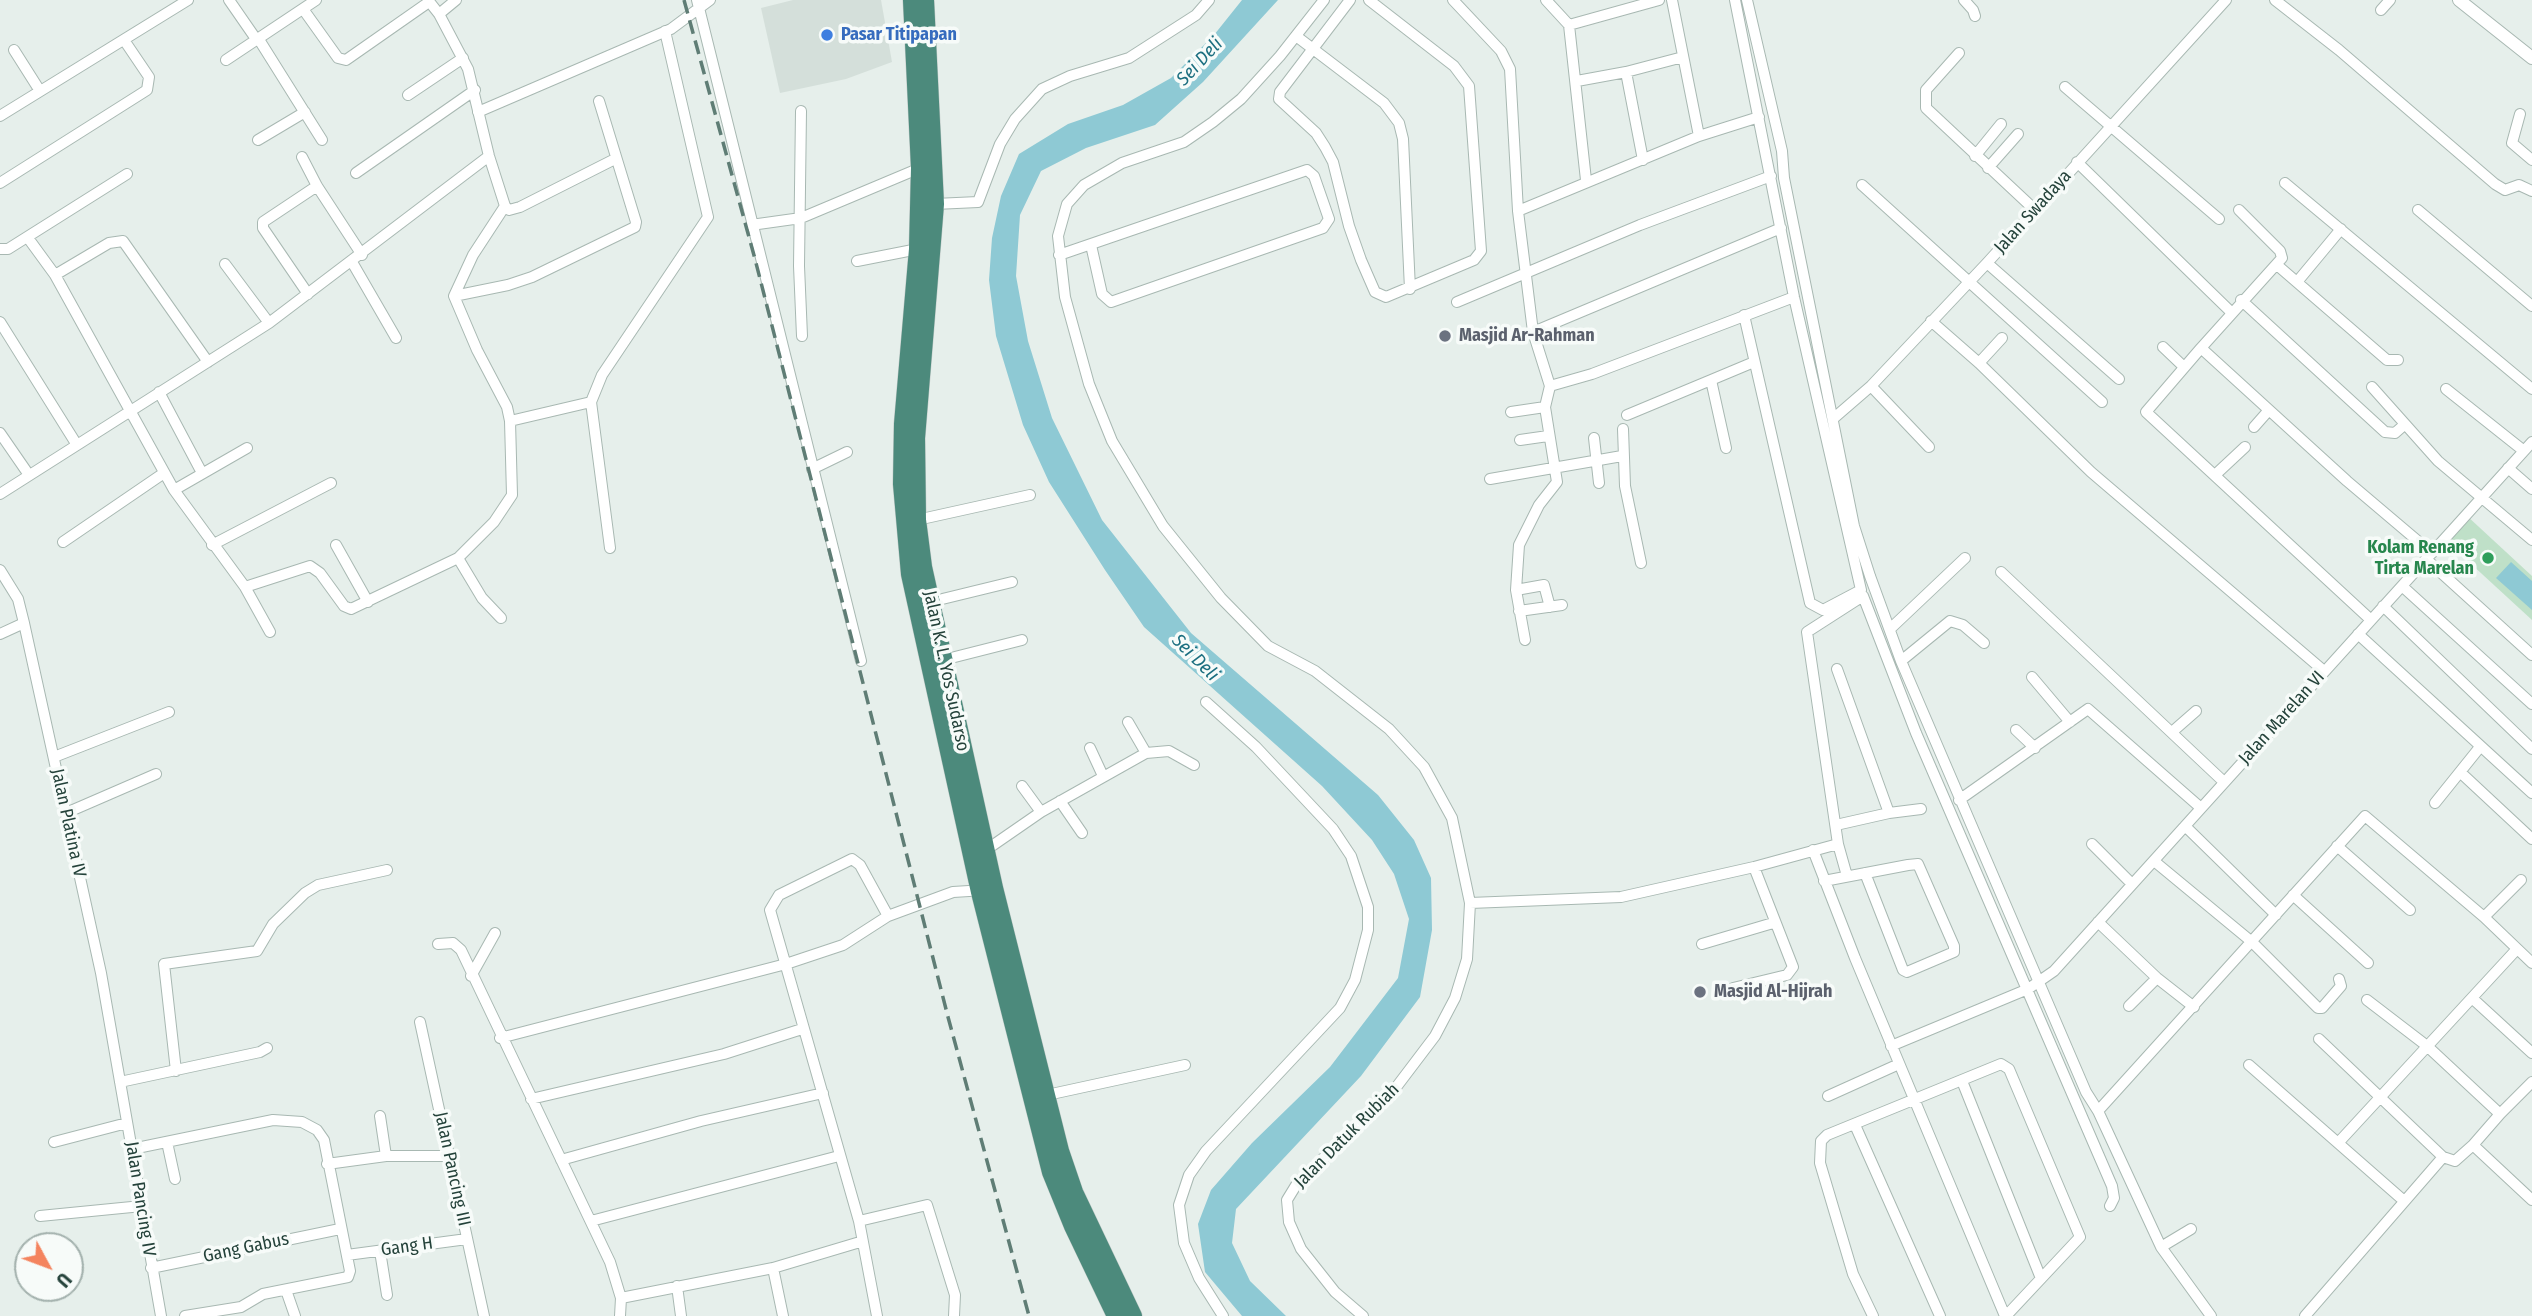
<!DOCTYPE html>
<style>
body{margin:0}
#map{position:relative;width:2532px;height:1316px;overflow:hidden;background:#e6efeb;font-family:"Fira Sans Condensed",sans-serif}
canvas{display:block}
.north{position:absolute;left:14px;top:1232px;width:70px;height:70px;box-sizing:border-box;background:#f7fbf9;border:2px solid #a3b1ad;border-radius:50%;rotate:131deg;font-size:19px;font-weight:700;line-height:28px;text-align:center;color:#24423a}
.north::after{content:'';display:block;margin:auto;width:24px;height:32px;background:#f4845f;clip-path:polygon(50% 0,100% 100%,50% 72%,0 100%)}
</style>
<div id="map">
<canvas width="2532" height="1316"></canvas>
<div class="north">U</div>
</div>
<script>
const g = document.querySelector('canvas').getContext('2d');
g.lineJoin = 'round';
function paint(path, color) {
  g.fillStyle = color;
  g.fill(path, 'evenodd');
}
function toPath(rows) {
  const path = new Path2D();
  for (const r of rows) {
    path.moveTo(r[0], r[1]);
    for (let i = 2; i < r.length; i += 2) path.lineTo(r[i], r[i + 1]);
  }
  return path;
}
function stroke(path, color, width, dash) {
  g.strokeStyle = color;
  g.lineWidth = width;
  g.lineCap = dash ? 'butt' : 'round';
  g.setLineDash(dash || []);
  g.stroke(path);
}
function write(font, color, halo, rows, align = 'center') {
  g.font = font + ' "Fira Sans Condensed",sans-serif';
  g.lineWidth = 7;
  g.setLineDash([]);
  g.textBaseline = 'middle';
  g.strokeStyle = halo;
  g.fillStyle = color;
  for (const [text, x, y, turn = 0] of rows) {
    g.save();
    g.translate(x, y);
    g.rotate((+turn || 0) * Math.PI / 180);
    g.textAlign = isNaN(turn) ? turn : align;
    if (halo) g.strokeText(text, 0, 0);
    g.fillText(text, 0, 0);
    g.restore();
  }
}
const built = toPath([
 [793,0,881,0,892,62,846,79,780,93,761,8]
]);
const green = toPath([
 [2466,515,2532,576,2532,620,2445,540]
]);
const water = toPath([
 [1242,0,1278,0,1203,82,1155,125,1086,148,1041,171,1020,215,1016,276,1028,341,1052,418,1102,520,1191,633,1378,795,1414,840,1431,878,1432,930,1420,997,1361,1076,1236,1209,1232,1243,1250,1281,1286,1316,1242,1316,1205,1272,1198,1224,1211,1190,1252,1143,1330,1067,1398,978,1409,919,1394,874,1372,840,1322,786,1144,627,1105,570,1049,482,1023,425,996,336,989,280,992,238,1001,196,1019,154,1068,124,1123,105,1171,78,1214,35],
 [2511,562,2532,581,2532,610,2496,578]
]);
const minor = toPath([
 [229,0,256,39],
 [428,0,439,14,468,69,489,156,505,206],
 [697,0,861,661],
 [1324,0,1280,56,1241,99,1213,122,1184,142,1122,163,1084,185,1067,204,1058,236,1065,297,1089,384,1112,441,1163,526,1221,598,1268,646,1315,671,1389,729,1424,767,1452,818,1470,903,1467,959,1455,998,1435,1036,1388,1098,1298,1182,1287,1200,1289,1222,1301,1249,1335,1292,1363,1316],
 [1350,0,1280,92,1279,99,1316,133,1325,147,1333,162,1349,226,1361,260,1375,292,1386,297,1474,260,1481,251,1469,86,1454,66,1369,0],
 [1453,0,1501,51,1510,69,1518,211,1533,332,1550,386,1545,407,1557,482,1539,505,1519,545,1516,590,1525,640],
 [1546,0,1569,25,1586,180],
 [1672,0,1699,136],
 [1735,0,1794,297,1861,590,1823,610,1810,603,1744,315],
 [1747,0,1782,151,1784,178,1854,526,1870,576,1901,661,2086,1092,2098,1111,2161,1247,2211,1316],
 [1964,0,1973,10,1975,16],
 [2275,0,2339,50,2495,184,2505,190,2519,185,2532,191],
 [303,9,338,58,346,60,429,2],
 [2381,10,2390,0],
 [439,14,456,0],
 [1569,25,1659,0],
 [1296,36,1384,103,1399,123,1403,139,1410,289],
 [258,38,322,140],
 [14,50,40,91],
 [1959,53,1926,90,1926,108,2035,210],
 [226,60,316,0],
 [1626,72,1683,57],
 [1577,81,1626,72,1643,160],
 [2065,87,2219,219],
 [408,95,463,58],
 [801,111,799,266,802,336],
 [478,112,671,29,710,0],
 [2520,114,2512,143,2532,160],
 [0,116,188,0],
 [258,140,305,112],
 [1975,156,2001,124],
 [302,157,317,186,362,255],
 [2077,162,2231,312],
 [1988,168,2018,134],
 [356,173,475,90],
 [0,183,147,90,149,77,124,40],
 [2285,183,2532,389],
 [1862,185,2102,402],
 [935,204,978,202,1000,144,1015,119,1042,89,1070,76,1129,58,1196,15,1209,0],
 [505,206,473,255,454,296,508,285,532,277,635,227,636,222,599,101],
 [505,206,509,210,520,207,615,159],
 [2239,210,2280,251,2282,258,2201,348,2347,481,2432,553],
 [2418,210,2532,306],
 [1518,211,1699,136,1759,117],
 [751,225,801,218,920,168],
 [28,238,55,275,174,490,245,587,310,566,320,573,344,606,351,609,458,558],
 [0,249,8,249,127,174],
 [1059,255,1307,170,1314,176,1329,219,1323,228,1111,302,1102,294,1091,245],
 [857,261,918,249],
 [352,262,396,338],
 [1987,263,2119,379],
 [225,264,269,323],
 [2277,265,2387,360,2398,360],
 [55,275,109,243,123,241,208,362],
 [2297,282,2341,229],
 [308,294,263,228,263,222,317,186],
 [454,296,477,350,507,407,510,421,512,495,494,522,458,558,482,598,501,618],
 [2241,300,2385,432,2395,433,2404,425],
 [1457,302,1640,225,1771,176],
 [1931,321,1979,363,2091,472,2324,671],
 [0,322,77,445],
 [1533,332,1781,228],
 [2163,347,2184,367],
 [2201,348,2146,412,2371,620],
 [1979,363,2002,338],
 [1550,386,1592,374,1794,297],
 [1871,386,1929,447],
 [2372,387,2438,461,2532,540],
 [2446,389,2524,451],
 [159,392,202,473],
 [1511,412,1545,407],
 [1627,415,1711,380],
 [1834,418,1871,386,1987,263,2226,0],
 [510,421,591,402],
 [2254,427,2269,410],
 [1623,429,1625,486,1641,563],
 [0,433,29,475],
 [1594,438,1599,483],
 [1520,440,1548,436],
 [1726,448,1711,380,1754,362],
 [2508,468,2532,489],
 [812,469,847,452],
 [2215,475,2245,447],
 [1490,479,1622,456],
 [174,490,247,448],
 [0,494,269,323,489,156],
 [917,520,1030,495],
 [63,542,164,473],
 [212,545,331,483],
 [336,545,368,602],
 [610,548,591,402,602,375,708,217,665,31],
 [2426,559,2532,655],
 [0,570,18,599,24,623,101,973,161,1316],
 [2001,572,2224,782],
 [2402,586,2532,704],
 [245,587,270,632],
 [1516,590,1544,585,1550,607],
 [930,602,1012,582],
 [2383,606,2532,749],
 [1519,611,1562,605],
 [1890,629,1965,558],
 [0,634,24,623],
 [2358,634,2532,793],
 [943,660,1022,640],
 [1901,661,1950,621,1963,625,1984,643],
 [2032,677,2070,722],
 [1206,702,1256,747,1333,829,1351,856,1368,907,1368,930,1355,980,1340,1008,1206,1151,1189,1175,1179,1205,1184,1243,1199,1278,1223,1316],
 [1128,722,1146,753],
 [2016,730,2035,748],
 [2172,732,2196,711],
 [1090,748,1103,776],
 [54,757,169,712],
 [2460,772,2532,839],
 [1022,786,1041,812],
 [1959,800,2088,709,2201,808],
 [1060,801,1082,833],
 [2435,803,2480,747],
 [66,813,156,774],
 [1889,813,1921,809],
 [1836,825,1889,813,1837,669],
 [2185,826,2276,915],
 [1838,844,1847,876],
 [2092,844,2132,884],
 [2337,846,2410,910],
 [986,850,1041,812,1146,753,1169,751,1194,765],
 [1813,850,1855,958,2005,1316],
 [2154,861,2252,942,2318,1008,2322,1008,2341,986,2339,979],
 [1824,881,1908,865,1918,864,1954,946,1954,952,1907,972,1903,970,1865,873],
 [2293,895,2368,963],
 [1470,903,1621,897,1754,867,1838,844,1807,632,1863,596,1916,733,2112,1186,2114,1198,2110,1206],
 [2484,917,2521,880],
 [2098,922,2157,978,2194,1007],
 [438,944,453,943,461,950,610,1262,621,1298,620,1316],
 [1702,944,1773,923],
 [471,976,495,933],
 [1733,988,1787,975,1793,967,1754,867],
 [2472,998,2532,1053],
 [2367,1000,2427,1046,2500,1114,2532,1082],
 [2129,1006,2157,978],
 [420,1022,484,1316],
 [500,1038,786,964,843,945,888,916,953,892,985,890],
 [2319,1039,2443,1157,2455,1161,2473,1145,2532,1200],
 [1891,1046,2028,989,2054,971,2532,442],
 [2249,1065,2403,1200],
 [176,1071,164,964,257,951,273,924,305,893,318,885,387,870],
 [1962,1081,2040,1276],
 [120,1082,260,1052,267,1048],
 [1047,1095,1185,1065],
 [1828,1096,1899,1064],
 [531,1099,724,1054,802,1029],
 [2098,1111,2365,816,2484,917,2532,963],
 [380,1116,386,1156],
 [1855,1125,1940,1316],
 [54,1142,127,1123],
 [167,1142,175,1179],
 [2338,1143,2517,949],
 [2473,1145,2500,1114],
 [132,1149,273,1120,302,1122,317,1130,324,1140,350,1271,348,1277,263,1294,241,1307,185,1316],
 [561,1160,701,1121,823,1093],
 [327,1164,386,1156,449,1156],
 [40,1216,142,1206],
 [591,1221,839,1156],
 [859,1221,927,1205,955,1295,954,1316],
 [2161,1247,2191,1229],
 [380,1251,387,1295],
 [347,1255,467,1239],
 [151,1268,340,1229],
 [773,1268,783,1316],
 [677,1286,681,1316],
 [286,1290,295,1316],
 [621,1298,773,1268,860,1242],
 [877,1316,859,1221,770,910,779,895,852,859,860,865,888,916],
 [1873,1316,1853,1274,1820,1163,1821,1141,1827,1135,2001,1064,2009,1069,2080,1237,2006,1316],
 [2305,1316,2443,1157]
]);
const tertiary = toPath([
 [2459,0,2532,58]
]);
const trunk = toPath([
 [912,0,920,168,918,249,903,424,902,484,910,574,980,892,1051,1172,1073,1226,1116,1316],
 [925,0,935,204,916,438,917,520,923,567,994,888,1060,1151,1074,1192,1133,1316]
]);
const rail = toPath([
 [684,0,755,259,948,1017,1029,1316]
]);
const markers = [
 [827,35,7,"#3f7fe0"],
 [1445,336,7,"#6b7280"],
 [2488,558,7,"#2e9e5b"],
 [1700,992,7,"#6b7280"]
];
const shopNames = [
 ["Pasar Titipapan",841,35]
];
const streetNames = [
 ["Jalan Swadaya",2033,212,-48],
 ["Jalan K. L. Yos Sudarso",946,671,78],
 ["Jalan Marelan VI",2282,718,-48],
 ["Jalan Platina IV",68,823,78],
 ["Jalan Datuk Rubiah",1347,1136,-45],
 ["Jalan Pancing III",452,1169,78],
 ["Jalan Pancing IV",140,1199,81],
 ["Gang H",407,1247,-8],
 ["Gang Gabus",246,1248,-12]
];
const worshipNames = [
 ["Masjid Ar-Rahman",1459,336],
 ["Masjid Al-Hijrah",1714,992]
];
const leisureNames = [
 ["Kolam Renang",2474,548],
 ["Tirta Marelan",2474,569]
];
const waterNames = [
 ["Sei Deli",1200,62,-47],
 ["Sei Deli",1195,658,45]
];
paint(built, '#d4dfda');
paint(green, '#bfe0c8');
paint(water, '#8ec9d4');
stroke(minor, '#a8b8b2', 12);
stroke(tertiary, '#a8b8b2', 14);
stroke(trunk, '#c2cac8', 19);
stroke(minor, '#fff', 10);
stroke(tertiary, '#fff', 12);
stroke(trunk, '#4c8a7c', 18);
stroke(rail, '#5f7d75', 3.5, [14, 7]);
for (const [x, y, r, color] of markers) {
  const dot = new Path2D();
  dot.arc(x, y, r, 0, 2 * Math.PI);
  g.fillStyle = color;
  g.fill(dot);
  stroke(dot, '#f7fbf9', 2.5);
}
write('bold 18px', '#366cbe', '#f7fbf9', shopNames, 'left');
write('18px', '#24423a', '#f7fbf9', streetNames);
write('bold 18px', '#5b616d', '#f7fbf9', worshipNames, 'left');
write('bold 18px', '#27864d', '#f7fbf9', leisureNames, 'right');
write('italic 19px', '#1c6f80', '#f7fbf9', waterNames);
</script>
